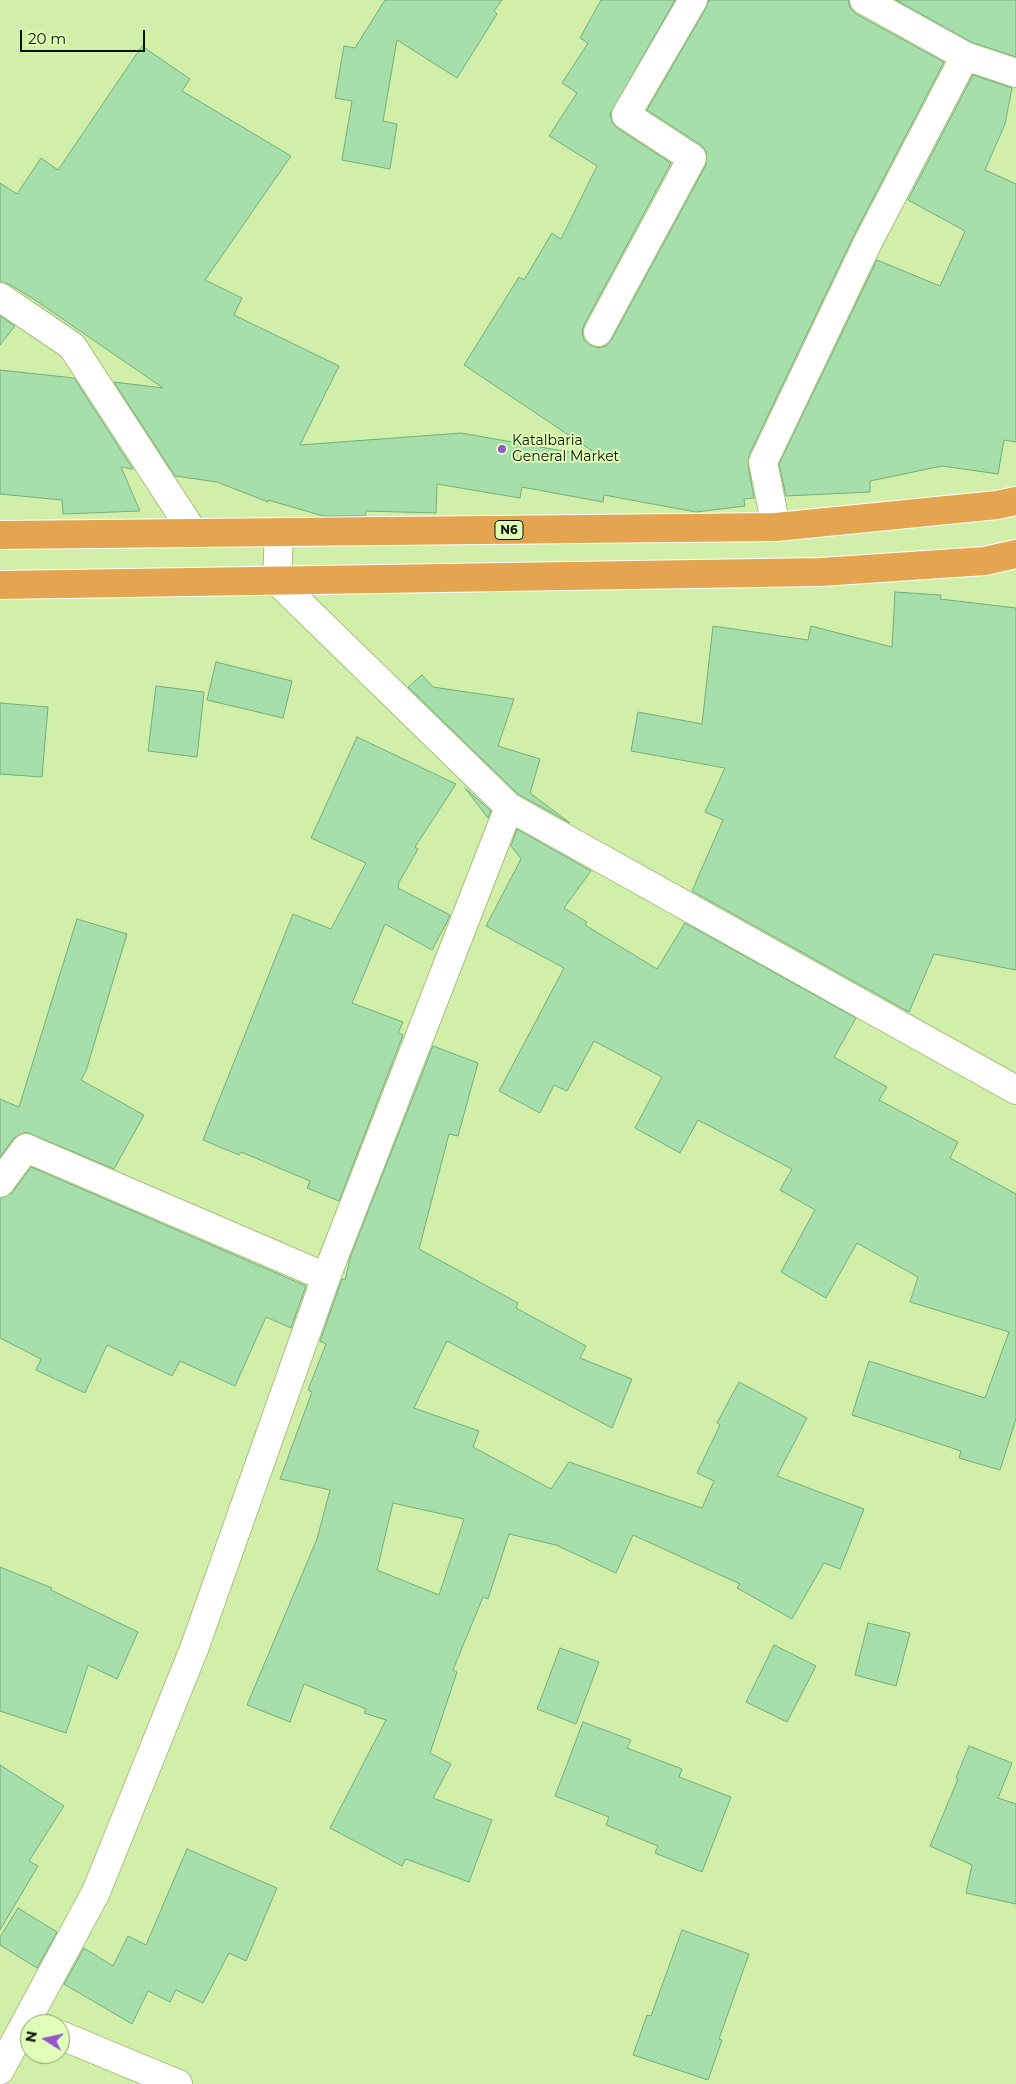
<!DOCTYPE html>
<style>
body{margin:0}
#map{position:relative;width:1016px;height:2084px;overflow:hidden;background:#d2efaa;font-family:Montserrat,sans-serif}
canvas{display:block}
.north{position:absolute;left:20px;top:2014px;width:50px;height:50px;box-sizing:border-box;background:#dffdb7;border:1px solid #8a9f6e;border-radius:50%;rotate:280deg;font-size:14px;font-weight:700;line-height:20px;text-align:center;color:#0a1300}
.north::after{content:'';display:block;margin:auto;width:18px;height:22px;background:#9555cb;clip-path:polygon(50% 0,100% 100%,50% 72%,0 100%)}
.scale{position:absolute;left:20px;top:30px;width:125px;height:22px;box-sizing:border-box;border:2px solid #0a1300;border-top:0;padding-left:6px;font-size:15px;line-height:18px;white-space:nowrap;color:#0a1300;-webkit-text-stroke:4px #dffdb7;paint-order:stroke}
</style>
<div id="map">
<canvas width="1016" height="2084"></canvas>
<div class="north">N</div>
<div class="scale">20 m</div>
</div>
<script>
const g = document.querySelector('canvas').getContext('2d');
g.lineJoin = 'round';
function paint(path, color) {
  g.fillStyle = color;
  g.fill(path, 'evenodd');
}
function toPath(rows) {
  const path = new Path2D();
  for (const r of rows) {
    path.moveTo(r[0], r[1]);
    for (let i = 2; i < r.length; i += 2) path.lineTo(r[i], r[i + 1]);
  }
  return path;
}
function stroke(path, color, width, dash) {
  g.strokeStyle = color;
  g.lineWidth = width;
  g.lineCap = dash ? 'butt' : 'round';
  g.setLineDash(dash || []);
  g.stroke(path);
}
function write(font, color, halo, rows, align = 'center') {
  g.font = font + ' Montserrat,sans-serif';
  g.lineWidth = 4;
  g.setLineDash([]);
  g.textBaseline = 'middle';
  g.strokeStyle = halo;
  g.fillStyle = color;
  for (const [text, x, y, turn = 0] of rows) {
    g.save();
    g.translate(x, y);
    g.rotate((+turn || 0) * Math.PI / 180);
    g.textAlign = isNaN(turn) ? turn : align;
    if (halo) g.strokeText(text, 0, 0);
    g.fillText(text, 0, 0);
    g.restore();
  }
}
const building = toPath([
 [385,0,502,0,494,11,497,14,457,78,397,40,383,121,397,124,390,169,342,160,352,101,335,98,344,46,355,48,385,0],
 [601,0,675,0,610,114,612,122,617,128,671,163,584,325,582,332,584,340,590,345,598,348,606,346,612,339,706,165,706,151,701,145,647,110,706,8,709,0,848,0,850,8,856,14,944,62,854,235,749,455,748,465,754,498,744,499,745,506,696,512,604,495,603,502,522,487,520,498,437,484,436,513,366,511,365,516,323,516,268,500,268,502,217,482,175,476,114,382,163,388,35,300,9,284,0,282,0,183,17,194,41,158,58,170,142,46,190,79,182,91,291,156,205,280,242,298,234,315,339,366,300,445,461,433,603,458,464,365,519,277,524,280,552,233,561,239,597,166,549,136,577,93,562,83,588,43,580,38,601,0],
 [896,0,1016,0,1016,57,971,42,896,0],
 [973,75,1012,88,1005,124,985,170,1016,184,1016,442,1004,440,998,474,942,466,870,481,870,492,786,496,779,464,877,260,940,286,965,231,908,200,973,75],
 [0,316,15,326,0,345,0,316],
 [0,370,74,378,133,469,121,467,140,511,63,514,62,500,0,494,0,370],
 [895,592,941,595,940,599,1016,608,1016,970,934,954,909,1012,692,891,723,820,705,812,725,768,631,751,638,712,702,724,713,626,808,640,811,626,892,647,895,592],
 [216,662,292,681,283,718,207,700,216,662],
 [422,675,433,687,514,699,498,746,540,759,530,793,570,823,518,794,408,687,422,675],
 [156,686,204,692,197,757,148,751,156,686],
 [0,703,48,707,42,777,0,774,0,703],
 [357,737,456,784,415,847,418,849,398,884,399,885,398,888,450,915,447,922,432,950,385,924,352,1003,403,1022,398,1033,403,1035,339,1201,307,1188,310,1181,241,1152,239,1155,203,1140,293,914,331,929,366,863,311,838,357,737],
 [465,788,491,811,488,818,465,788],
 [517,829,591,871,564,908,587,922,585,925,657,969,685,923,856,1018,834,1057,887,1087,879,1100,958,1142,950,1158,1016,1194,1016,1419,1000,1470,959,1458,961,1451,852,1415,869,1361,985,1398,1009,1332,910,1302,918,1277,857,1243,826,1298,781,1272,815,1210,780,1190,792,1169,698,1120,680,1153,635,1128,662,1077,594,1041,567,1091,554,1085,540,1113,499,1091,564,968,486,926,521,859,511,846,517,829],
 [77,919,127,934,86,1071,81,1080,144,1115,114,1169,26,1132,14,1138,0,1157,0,1099,19,1107,77,919],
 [433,1046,478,1063,458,1136,449,1134,419,1249,518,1303,516,1308,586,1346,580,1358,632,1379,612,1428,447,1341,414,1408,479,1431,473,1447,551,1489,569,1462,702,1508,714,1481,697,1473,720,1425,717,1423,739,1382,807,1418,777,1476,864,1509,840,1569,824,1563,792,1619,737,1588,740,1584,633,1535,616,1573,556,1545,509,1534,488,1599,483,1597,453,1670,457,1672,430,1753,451,1764,433,1798,492,1820,469,1882,406,1859,402,1866,330,1828,386,1720,364,1713,366,1709,304,1684,290,1722,247,1705,317,1539,330,1490,280,1479,312,1392,308,1390,326,1344,320,1341,342,1279,345,1280,351,1255,433,1046],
 [393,1503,464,1519,439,1595,377,1570,393,1503],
 [31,1167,306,1286,291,1328,266,1317,235,1386,180,1361,172,1376,107,1345,85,1393,36,1370,41,1359,0,1338,0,1198,12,1193,31,1167],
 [0,1567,52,1588,51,1590,138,1632,117,1679,88,1665,66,1733,0,1711,0,1567],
 [868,1623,910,1633,896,1686,855,1675,868,1623],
 [774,1645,816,1666,787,1722,746,1702,774,1645],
 [560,1648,599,1662,576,1724,537,1709,560,1648],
 [583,1722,631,1740,627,1748,682,1769,679,1777,731,1797,702,1872,655,1853,658,1846,606,1825,609,1817,555,1796,583,1722],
 [969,1746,1012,1763,998,1798,1016,1804,1016,1904,966,1893,972,1865,930,1846,958,1779,956,1778,969,1746],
 [0,1765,64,1806,29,1861,38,1866,0,1930,0,1765],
 [187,1849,277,1888,246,1961,229,1953,203,2003,176,1990,170,2002,148,1991,132,2024,64,1984,84,1948,113,1966,128,1936,146,1945,187,1849],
 [18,1908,57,1932,37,1968,0,1945,0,1937,18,1908],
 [682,1930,749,1954,719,2039,722,2040,708,2080,633,2055,647,2015,651,2016,682,1930]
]);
const minor = toPath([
 [864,0,965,56,1016,73],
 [0,297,72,346,193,532],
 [598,332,692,158,626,115,693,0],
 [776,527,763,462,868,242,965,56],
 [509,807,1016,1090],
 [0,1183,26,1148,326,1277],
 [60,2035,178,2084],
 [0,2070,96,1892,194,1649,326,1277,509,807,277,581,279,533]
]);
const trunk = toPath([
 [0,535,776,527,997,505,1016,501],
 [0,585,821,572,985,561,1016,554]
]);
const markers = [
 [502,449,5,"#9555cb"]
];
const shields = [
 [509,530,28]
];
const shieldNames = [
 ["N6",509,530]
];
const poiNames = [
 ["Katalbaria",512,441],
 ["General Market",512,457]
];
paint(building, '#a7dfac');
stroke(building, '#74ad79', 1);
stroke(minor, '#a5c17d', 30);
stroke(trunk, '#fff', 30);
stroke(minor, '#fff', 28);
stroke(trunk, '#e4a450', 28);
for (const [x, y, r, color] of markers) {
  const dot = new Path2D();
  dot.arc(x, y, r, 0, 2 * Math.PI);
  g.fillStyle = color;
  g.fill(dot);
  stroke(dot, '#dffdb7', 2);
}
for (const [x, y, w] of shields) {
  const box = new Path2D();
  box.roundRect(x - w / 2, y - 9.5, w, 19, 4);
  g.fillStyle = '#dffdb7';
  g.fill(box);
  stroke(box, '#0a1300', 1);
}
write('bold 12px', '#0a1300', null, shieldNames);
write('14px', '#0a1300', '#dffdb7', poiNames, 'left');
</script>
